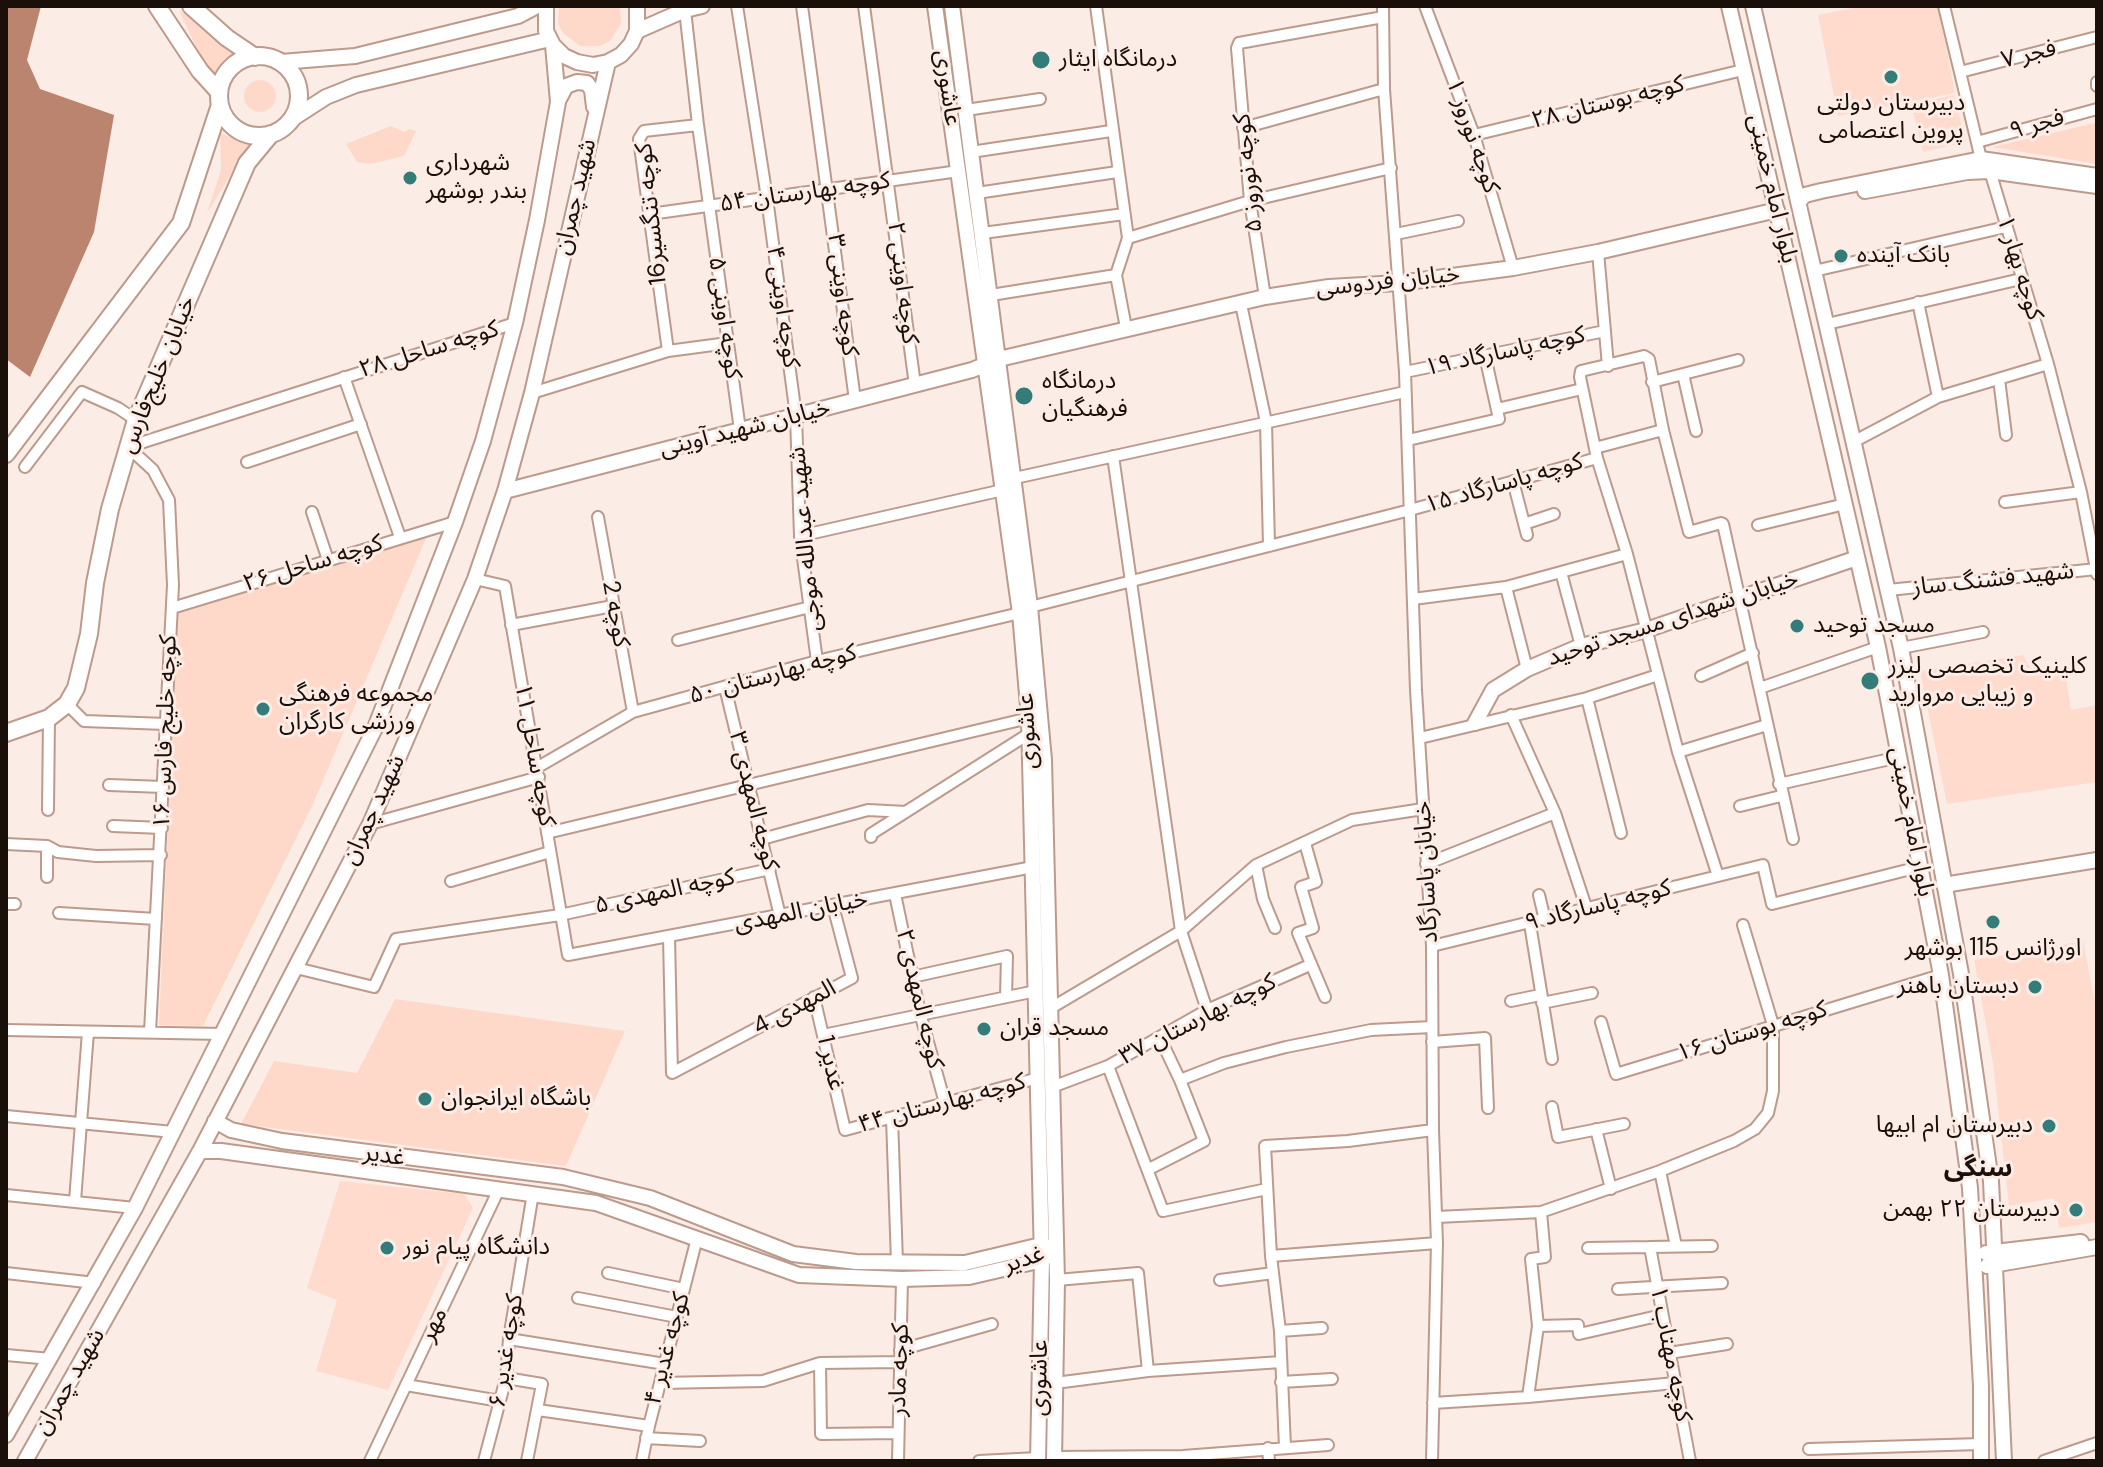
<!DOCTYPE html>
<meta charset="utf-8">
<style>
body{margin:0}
#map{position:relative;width:2103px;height:1467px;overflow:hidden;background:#fbece6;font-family:"DM Sans",sans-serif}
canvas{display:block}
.frame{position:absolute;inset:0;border:8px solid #1b0f0a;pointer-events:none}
</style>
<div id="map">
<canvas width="2103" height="1467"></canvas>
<div class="frame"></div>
</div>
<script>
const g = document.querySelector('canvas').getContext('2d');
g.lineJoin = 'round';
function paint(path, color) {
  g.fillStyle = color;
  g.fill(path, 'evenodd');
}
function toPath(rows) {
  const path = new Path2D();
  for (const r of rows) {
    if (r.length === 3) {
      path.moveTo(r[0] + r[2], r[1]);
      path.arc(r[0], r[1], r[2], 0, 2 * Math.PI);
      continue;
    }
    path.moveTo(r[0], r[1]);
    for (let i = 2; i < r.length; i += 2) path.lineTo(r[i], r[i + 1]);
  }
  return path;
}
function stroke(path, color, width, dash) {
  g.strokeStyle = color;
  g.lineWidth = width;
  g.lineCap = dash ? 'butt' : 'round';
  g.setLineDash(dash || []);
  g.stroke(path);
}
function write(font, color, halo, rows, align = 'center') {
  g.font = font + ' "DM Sans","Noto Sans Arabic",sans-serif';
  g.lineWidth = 6;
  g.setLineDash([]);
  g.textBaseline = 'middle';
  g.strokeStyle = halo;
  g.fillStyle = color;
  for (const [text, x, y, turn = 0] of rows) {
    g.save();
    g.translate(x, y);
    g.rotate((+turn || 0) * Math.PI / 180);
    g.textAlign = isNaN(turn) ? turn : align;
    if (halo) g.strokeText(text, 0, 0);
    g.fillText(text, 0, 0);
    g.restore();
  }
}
const built = toPath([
 [1863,6,1938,6,1955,93,1838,116,1818,15],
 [1954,95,1966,142,1923,152,1911,104],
 [2023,655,2031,669,2066,678,2071,710,2097,705,2097,782,1947,804,1920,671],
 [2083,941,2097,1013,2097,1222,2059,1228,2054,1198,2009,1206,1993,1063,1974,960],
 [340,1181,464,1194,473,1208,388,1390,316,1371,337,1300,307,1288]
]);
const green = toPath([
 [559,6,620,6,621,24,610,41,600,46,580,46,563,33,558,24],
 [179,10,235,51,211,79],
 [260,96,16],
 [2095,123,2097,164,1992,147],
 [391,126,405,132,409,129,416,131,404,156,371,164,357,162,346,144],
 [220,133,249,145,207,213,221,170],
 [427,536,313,804,203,1026,159,1025,177,614],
 [395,999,625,1031,566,1166,241,1124,274,1061,357,1073]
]);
const water = toPath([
 [6,6,41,6,27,60,40,89,114,115,94,232,30,377,6,359]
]);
const street = toPath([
 [737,6,767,198,796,416,800,536,817,661],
 [802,6,855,400],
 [864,6,915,385],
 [1096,6,1128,238,1116,275,1126,328],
 [1383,6,1384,89,1405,372,1416,690,1432,946,1433,1130,1437,1243,1432,1461],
 [1425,6,1474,135,1513,268],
 [1944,6,1981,159],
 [685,10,698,125,740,430],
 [1960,72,2097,37],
 [2097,82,2097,86],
 [966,110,1040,99],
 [1243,128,1384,89],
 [1474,135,1743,70],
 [1977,142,2097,109],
 [971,152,1111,131],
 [1990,171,2048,364,2081,492,2097,574],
 [977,193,1117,172],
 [650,214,959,171],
 [983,233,1124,214],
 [1396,234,1458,221],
 [1128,238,1250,201,1391,168],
 [1598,252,1608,366],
 [1814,271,2006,227],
 [991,295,1116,275],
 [1265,297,1250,201,1237,48,1239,43,1383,17],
 [1918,302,1938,397],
 [1241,304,1266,422,1269,546],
 [1827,324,2021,279],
 [668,351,639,139,644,131,698,125],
 [1405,372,1605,331],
 [1683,374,1696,431],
 [344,377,400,537],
 [1999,379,2006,435],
 [1652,382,1738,360],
 [532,393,668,351,728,343],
 [1497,409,1582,389],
 [1408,440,1499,419,1485,356],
 [1855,441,1938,397,2048,364],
 [128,447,153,470,169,500,173,585,150,1032],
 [128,447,515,323],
 [1595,448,1663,430],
 [1113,456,1181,931,1207,1010],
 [247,462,361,424],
 [25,467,82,392,118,408,136,420],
 [1015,478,1405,392],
 [1513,481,1527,535],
 [2005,502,2081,492],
 [312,512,328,560],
 [598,517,633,712],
 [1524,524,1554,514],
 [1758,525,1845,504],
 [800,536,1003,490],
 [1561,572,1581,646],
 [475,579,505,586,568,955,1033,867],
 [1506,587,1527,669],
 [1888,590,2097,569],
 [1413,599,1506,587,1627,554],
 [1030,607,1410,510,1597,458],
 [172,608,455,522],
 [511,625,613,606],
 [678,640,810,607],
 [1901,648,1983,632],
 [1701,676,1753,653],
 [725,687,780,916],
 [1760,688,1878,647],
 [1587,698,1621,833],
 [67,704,84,721,166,724],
 [1511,715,1555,813,1587,910],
 [1420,738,1587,698,1658,675],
 [1678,752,1767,725],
 [538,767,633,712,817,661,1020,613],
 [1779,784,1899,757],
 [109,785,163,787],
 [1740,806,1781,796],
 [48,810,49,718],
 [370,824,539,777],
 [113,826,162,828],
 [547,833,1029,718],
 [871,837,871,834,1030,733],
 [762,839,868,810,906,812],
 [1305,843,1316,882,1301,887,1313,928,1298,933,1325,997],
 [6,844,47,846,58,852,96,856,161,855],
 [1426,864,1555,813],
 [1256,865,1263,899,1275,928],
 [1718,876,1678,752,1627,554,1597,458,1580,377,1581,371,1644,356,1649,359,1663,430,1689,532,1721,523,1723,524,1793,839],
 [47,877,47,846],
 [451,881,550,852],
 [895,894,920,1013,945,1103],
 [1539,895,1545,920],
 [6,904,15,904],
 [59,913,156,919],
 [1530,924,1552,1059],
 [669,937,672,1073,852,978,833,906],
 [1432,946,1763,865,1772,904,1919,867],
 [296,968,374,987,396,939,560,915,770,869],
 [912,977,1007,956,1006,997],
 [814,997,845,1130,1038,1078],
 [1511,1001,1540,995],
 [1542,1003,1592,993],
 [1051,1008,1181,931,1256,865,1352,820,1423,809],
 [1601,1022,1616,1074,1941,975],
 [6,1030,223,1034],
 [823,1035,1036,991],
 [1432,1042,1485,1038,1488,1108],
 [1108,1066,1163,1211,1267,1189],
 [1180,1080,1224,1063,1286,1047,1371,1030,1432,1027],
 [1052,1087,1108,1066,1207,1010,1310,965],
 [1552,1107,1558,1137,1624,1124],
 [6,1116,173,1132],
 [892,1118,897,1262],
 [1596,1129,1611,1189],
 [1149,1169,1204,1141,1180,1080,1160,1038],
 [1660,1171,1676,1246],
 [6,1195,135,1208],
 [75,1201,88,1032],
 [1437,1217,1541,1212,1660,1171,1734,1141,1755,1129,1768,1113,1773,1091,1773,1025,1743,925],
 [1650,1247,1690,1461],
 [1588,1248,1712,1246],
 [1271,1256,1437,1243],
 [6,1273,95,1283],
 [608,1273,684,1289],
 [1057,1280,1138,1273,1148,1371],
 [1220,1280,1273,1273],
 [1618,1289,1722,1283],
 [578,1298,677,1317],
 [1538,1326,1578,1325,1579,1334,1662,1315],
 [1280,1331,1322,1328],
 [509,1339,665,1364],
 [900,1350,992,1324],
 [1669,1353,1727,1344],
 [6,1355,51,1359],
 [820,1363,821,1434,898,1433],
 [506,1378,542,1384,527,1461],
 [1063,1382,1148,1371,1281,1362],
 [1281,1382,1332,1379],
 [660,1383,763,1381,820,1363,900,1362],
 [406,1385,500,1401],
 [1528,1397,1675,1383],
 [1433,1403,1528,1397,1538,1326,1531,1259,1545,1257,1541,1212],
 [538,1410,649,1426],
 [646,1438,700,1441],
 [1285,1447,1280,1331,1271,1256,1265,1146,1348,1141,1433,1130],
 [1268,1448,1269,1461],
 [1809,1449,1981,1444],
 [1054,1457,1183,1456,1328,1445],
 [370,1461,499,1189],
 [484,1461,506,1378,509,1339,533,1193],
 [642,1461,649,1426,697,1238],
 [898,1461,902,1279],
 [979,1461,1038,1458],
 [2044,1461,2097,1443]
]);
const secondary = toPath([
 [546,6,546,31,553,45,564,56,577,62,593,65,608,62,621,55,631,44,637,31,637,6],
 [935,6,1020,613,1029,718,1042,1260,1038,1461],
 [952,6,1030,607,1044,760,1057,1280,1054,1461],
 [1729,6,1878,647,1941,975,1970,1188,1981,1386,1981,1461],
 [1753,6,1901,648,1961,974,1991,1181,2004,1461],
 [637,31,685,10,702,6],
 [281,62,355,56,518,16,537,6],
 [558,101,566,86,577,82,587,83,592,90,594,107],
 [292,119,326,97,356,85,550,39],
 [1865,191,1967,172,1990,171,2097,186],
 [1799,201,1805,195,1821,191,1981,159,2097,176],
 [505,491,972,370,999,359,1265,297,1329,287,1399,283,1513,268,1598,252,1777,210],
 [1475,723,1493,690,1527,669,1581,646,1646,630,1857,558],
 [1944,885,2097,860],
 [215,1121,231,1130,282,1141,563,1177,650,1198,793,1254,856,1262,965,1263,1041,1245,1047,1247],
 [200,1151,221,1151,596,1203,799,1275,902,1279,969,1277,1042,1260,1048,1255],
 [1986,1253,2081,1242],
 [1987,1266,2097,1247],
 [6,1435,135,1208,375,728,455,522,483,441,515,323,537,220,558,102,553,45],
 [25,1461,200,1151,370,824,475,579,505,491,532,393,608,62]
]);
const primary = toPath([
 [157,6,200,71,219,92],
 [191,6,227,38,255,57],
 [259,96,40],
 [6,454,181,223,220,105],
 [6,733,49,718,67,704,76,688,89,634,95,583,110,509,136,420,247,163,271,134]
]);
const markers = [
 [1041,60,10,"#337c79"],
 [1891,77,8,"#337c79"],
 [410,178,8,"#337c79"],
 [1841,256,8,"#337c79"],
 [1024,396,10,"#337c79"],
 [1797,626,8,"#337c79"],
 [1870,681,10,"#337c79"],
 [263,709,8,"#337c79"],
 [1993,922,8,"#337c79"],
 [2035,987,8,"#337c79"],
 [984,1029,8,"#337c79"],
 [425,1099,8,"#337c79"],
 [2049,1126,8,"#337c79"],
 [2076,1210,8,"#337c79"],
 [387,1248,8,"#337c79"]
];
const streetNames = [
 ["فجر ۷",2029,55,-14],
 ["عاشوری",947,88,82],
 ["کوچه بوستان ۲۸",1608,103,-14],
 ["فجر ۹",2037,125,-16],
 ["کوچه نوروز ۱",1472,136,71],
 ["کوچه نوروز ۵",1249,173,-96],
 ["بلوار امام خمینی",1772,189,77],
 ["کوچه بهارستان ۵۴",805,193,-8],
 ["شهید چمران",576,197,-77],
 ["کوچه تنگسیر16",652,214,-96],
 ["کوچه بهار ۱",2019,268,73],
 ["خیابان فردوسی",1388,282,-6],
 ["کوچه اوینی ۲",902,283,83],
 ["کوچه اوینی ۳",842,295,83],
 ["کوچه اوینی ۴",782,307,82],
 ["کوچه اوینی ۵",724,318,82],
 ["کوچه ساحل ۲۸",429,350,-17],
 ["کوچه پاسارگاد ۱۹",1505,352,-12],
 ["خیابان خلیج‌فارس",158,375,-68],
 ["خیابان شهید آوینی",745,429,-14],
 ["کوچه پاسارگاد ۱۵",1504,484,-16],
 ["شهید عبدالله موجی",806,539,-95],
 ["کوچه ساحل ۲۶",313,564,-17],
 ["شهید فشنگ ساز",1993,580,-6],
 ["کوچه 2",615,614,80],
 ["خیابان شهدای مسجد توحید",1673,619,-18],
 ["کوچه بهارستان ۵۰",773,675,-15],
 ["عاشوری",1028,731,-93],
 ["کوچه خلیج فارس ۱۶",166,732,-88],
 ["کوچه ساحل ۱۱",534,755,80],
 ["کوچه المهدی ۳",753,801,76],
 ["شهید چمران",374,810,-65],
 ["بلوار امام خمینی",1911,822,79],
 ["خیابان پاسارگاد",1427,872,-93],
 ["کوچه المهدی ۵",665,892,-12],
 ["کوچه پاسارگاد ۹",1598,906,-14],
 ["خیابان المهدی",801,912,-11],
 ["کوچه المهدی ۲",919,999,77],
 ["المهدی 4",795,1008,-28],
 ["کوچه بهارستان ۳۷",1198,1020,-27],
 ["کوچه بوستان ۱۶",1752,1032,-17],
 ["غدیر 1",830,1063,77],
 ["کوچه بهارستان ۴۴",942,1104,-15],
 ["غدیر",384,1156,8],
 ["غدیر",1024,1260,-19],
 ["مهر",434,1325,-64],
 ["کوچه غدیر ۴",668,1349,-75],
 ["کوچه غدیر ۶",507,1351,-81],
 ["کوچه مهتاب ۱",1670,1354,79],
 ["کوچه مادر",900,1370,-88],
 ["عاشوری",1040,1378,-89],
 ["شهید چمران",70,1382,-60]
];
const poiNames = [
 ["درمانگاه ایثار",1059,60],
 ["دبیرستان دولتی",1891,104,"center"],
 ["پروین اعتصامی",1891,132,"center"],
 ["شهرداری",426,164],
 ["بندر بوشهر",426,192],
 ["بانک آینده",1857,256],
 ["درمانگاه",1042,382],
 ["فرهنگیان",1042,410],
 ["مسجد توحید",1813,626],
 ["کلینیک تخصصی لیزر",1888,667],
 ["و زیبایی مروارید",1888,695],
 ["مجموعه فرهنگی",279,695],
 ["ورزشی کارگران",279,723],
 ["اورژانس 115 بوشهر",1993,949,"center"],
 ["دبستان باهنر",2019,987,"right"],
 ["مسجد قران",1000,1029],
 ["باشگاه ایرانجوان",441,1099],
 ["دبیرستان ام ابیها",2033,1126,"right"],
 ["دبیرستان ۲۲ بهمن",2060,1210,"right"],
 ["دانشگاه پیام نور",403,1248]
];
const neighbourhoodNames = [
 ["سنگی",1978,1169]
];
paint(built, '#ffdbcd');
paint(green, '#fed9ca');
paint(water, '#bb846e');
stroke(street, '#bc9a8c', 14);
stroke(secondary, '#bc9a8c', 18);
stroke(primary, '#bc9a8c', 20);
stroke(street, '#fff', 10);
stroke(secondary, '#fff', 14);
stroke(primary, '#fff', 16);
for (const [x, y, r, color] of markers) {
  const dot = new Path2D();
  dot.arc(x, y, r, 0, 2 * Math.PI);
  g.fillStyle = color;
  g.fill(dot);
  stroke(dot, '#fbece6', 3);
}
write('24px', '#1b0f0a', '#fbece6', streetNames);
write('24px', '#1b0f0a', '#fbece6', poiNames, 'left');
write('bold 26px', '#1b0f0a', '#fbece6', neighbourhoodNames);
</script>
